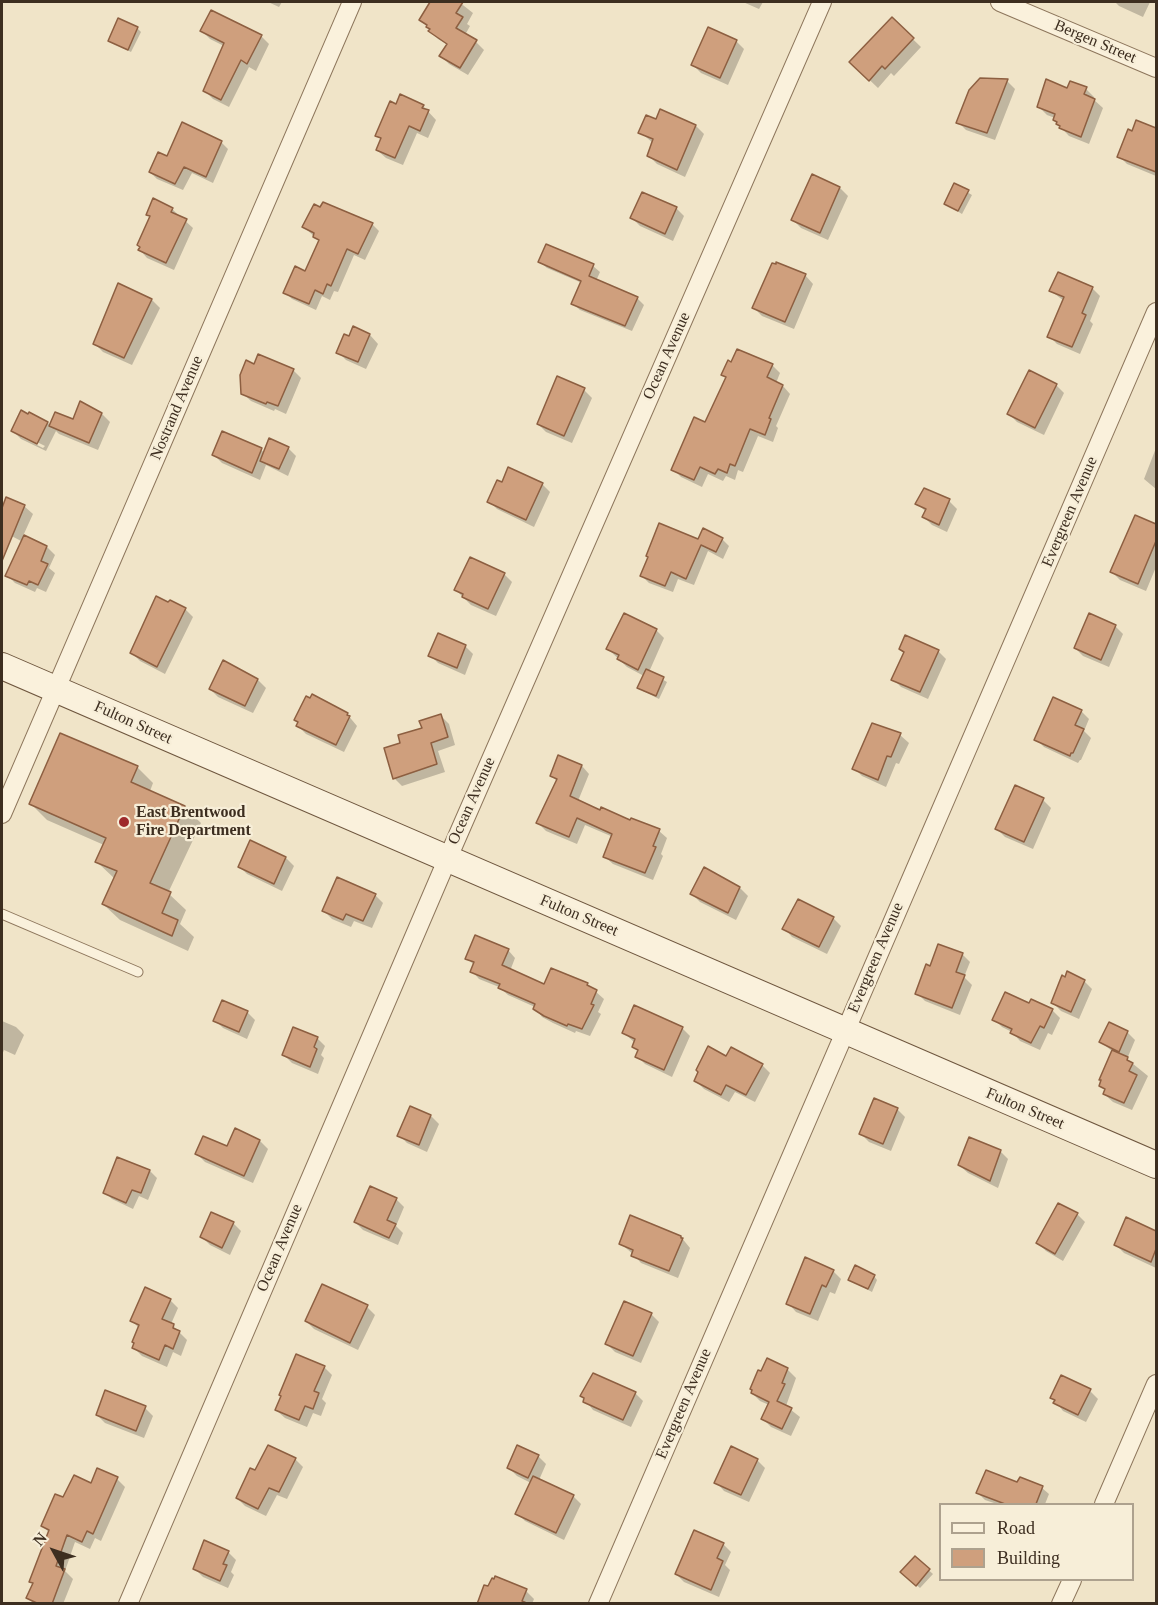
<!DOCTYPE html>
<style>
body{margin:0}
#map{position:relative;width:1158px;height:1605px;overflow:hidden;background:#f0e4c8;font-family:Georgia,serif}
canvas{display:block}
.frame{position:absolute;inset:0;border:3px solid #3d2e20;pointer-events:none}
.legend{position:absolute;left:939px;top:1503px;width:195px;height:78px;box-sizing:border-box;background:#f7eed8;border:2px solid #ada18e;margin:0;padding:8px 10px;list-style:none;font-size:18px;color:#3d2e20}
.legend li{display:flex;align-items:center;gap:12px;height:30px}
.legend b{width:30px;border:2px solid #ada18e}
.north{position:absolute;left:24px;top:1521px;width:60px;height:60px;-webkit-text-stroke:4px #f7eed8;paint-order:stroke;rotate:310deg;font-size:16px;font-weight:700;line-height:24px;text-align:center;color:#3d2e20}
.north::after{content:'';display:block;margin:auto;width:21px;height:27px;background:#3d2e20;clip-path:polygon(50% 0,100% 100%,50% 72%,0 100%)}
</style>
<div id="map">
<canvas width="1158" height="1605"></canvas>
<div class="frame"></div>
<ul class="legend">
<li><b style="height:8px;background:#faf1dc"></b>Road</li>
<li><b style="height:16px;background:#cf9f7d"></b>Building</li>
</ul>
<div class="north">N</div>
</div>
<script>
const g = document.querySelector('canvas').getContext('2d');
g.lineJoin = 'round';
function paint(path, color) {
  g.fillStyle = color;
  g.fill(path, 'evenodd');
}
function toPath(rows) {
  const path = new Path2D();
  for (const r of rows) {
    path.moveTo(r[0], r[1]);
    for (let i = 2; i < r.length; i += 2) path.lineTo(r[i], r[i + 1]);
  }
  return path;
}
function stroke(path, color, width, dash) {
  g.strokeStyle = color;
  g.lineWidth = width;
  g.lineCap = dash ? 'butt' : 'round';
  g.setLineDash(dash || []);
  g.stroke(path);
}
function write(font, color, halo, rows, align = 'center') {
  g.font = font + ' Georgia,serif';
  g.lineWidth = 4.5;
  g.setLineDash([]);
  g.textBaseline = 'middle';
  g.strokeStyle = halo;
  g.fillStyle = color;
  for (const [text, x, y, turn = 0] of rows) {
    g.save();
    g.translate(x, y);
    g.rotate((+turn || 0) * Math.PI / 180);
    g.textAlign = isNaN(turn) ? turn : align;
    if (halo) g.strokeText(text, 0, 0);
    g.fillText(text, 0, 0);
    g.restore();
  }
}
const shadow = toPath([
 [268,2,282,2,279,7],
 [432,2,459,2,473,13,467,24,470,26,465,35,476,42,484,50,468,75,449,64,441,56,448,45,438,39,421,20],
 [743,2,763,2,759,9],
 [1115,2,1150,2,1143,17,1119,6],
 [892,19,921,47,894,76,891,73,878,88,859,70],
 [137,28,141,32,131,52,109,41],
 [202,31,261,36,269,44,256,71,249,67,229,107,213,99,205,91,224,46,210,39],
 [736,41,744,49,728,85,701,73,693,65],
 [1007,81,1015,89,995,140,966,130,958,122],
 [1086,89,1094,97,1093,99,1103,108,1089,144,1069,136,1054,120,1055,118,1047,115,1039,107,1068,90],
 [396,106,423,106,436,120,428,138,417,133,403,165,386,158,377,150,382,140,377,135],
 [1137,122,1156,130,1156,176,1127,164,1119,156,1133,133],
 [696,126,704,134,685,177,657,164,649,156,653,143,640,132],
 [221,142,228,149,213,183,192,173,183,190,157,179,150,172,167,158],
 [955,185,972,195,962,214,946,204],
 [840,188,848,196,828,240,801,228,793,220],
 [676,208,684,216,673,241,640,226,632,218],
 [172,209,193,228,174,270,147,258,140,250,151,218,147,214],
 [372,224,379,231,365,260,354,255,338,292,334,291,330,300,322,296,316,310,292,299,285,292,306,273,320,242,304,227],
 [540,262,593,266,600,272,596,281,638,299,644,305,632,331,580,310,573,304,582,283,547,268],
 [805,275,813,284,794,329,762,316,754,308],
 [119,285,152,300,160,308,132,365,103,352,95,344],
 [1092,288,1100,296,1090,321,1093,324,1080,354,1057,344,1049,336,1064,301,1051,291],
 [354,328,370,335,378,344,366,369,346,360,338,352,350,338],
 [772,365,780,373,776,383,783,386,790,394,776,426,778,428,773,442,758,436,743,472,738,470,735,480,726,476,723,481,708,474,702,487,681,477,673,469,706,424,727,379,723,375],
 [255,366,293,370,301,378,286,414,275,409,274,411,251,401,242,393],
 [1056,385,1064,393,1044,435,1017,422,1009,414],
 [584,390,592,398,572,443,546,432,538,424],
 [102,414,110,422,98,450,59,434,56,431,46,451,21,439,13,431,48,423,51,426],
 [21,434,45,446,43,448,21,437],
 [288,448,296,456,288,476,266,465,260,480,222,463,214,455,261,450,265,453],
 [1156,448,1156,489,1144,479],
 [502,484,542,484,550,492,534,527,497,509,489,501],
 [7,499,24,506,33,514,23,536,47,547,55,555,49,568,55,573,46,592,37,588,35,592,15,583,7,575,23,542,2,531,2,512],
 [949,501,957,509,947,532,932,525,924,517,925,511,917,503],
 [1136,517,1156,526,1156,567,1146,591,1120,580,1112,572],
 [722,539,729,546,723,559,708,551,694,585,678,579,673,592,649,583,642,576,698,541],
 [504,574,512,582,496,616,471,605,456,590],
 [185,609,193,617,165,674,140,661,132,653],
 [1115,626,1123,634,1109,667,1083,656,1075,648],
 [656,630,664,638,649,672,667,682,659,699,643,691,639,688,644,676,627,667,608,649],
 [465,646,473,654,465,675,438,663,430,655],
 [901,649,938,651,946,659,928,699,901,687,893,679,905,653],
 [223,662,258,680,266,688,253,713,218,697,210,689],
 [1081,711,1089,719,1084,731,1091,738,1081,760,1080,760,1078,763,1044,747,1036,739],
 [347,714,357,726,344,752,306,734,298,726],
 [441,716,449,724,455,745,438,751,445,772,402,786,394,778,402,744],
 [884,727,900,735,909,743,899,764,896,763,886,787,862,776,854,768],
 [559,757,582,766,589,774,578,801,600,812,659,831,667,838,661,854,663,856,653,880,613,864,605,857,613,837,585,825,577,844,546,831,538,823,557,781,552,776],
 [137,767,153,783,150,791,184,807,201,823,168,893,186,910,180,924,194,937,188,951,120,920,103,904,115,879,97,862,104,845,47,820,31,804],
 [1043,800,1051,808,1033,849,1005,837,997,829],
 [251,842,286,858,294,866,282,891,247,874,239,866],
 [704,869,740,888,748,896,736,920,700,902,692,894],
 [375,895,383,903,372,928,354,921,351,927,332,919,324,911],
 [833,918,841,926,827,954,792,937,784,928],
 [508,950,515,958,510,971,545,986,587,984,604,999,598,1012,601,1014,590,1036,576,1031,575,1033,553,1023,542,1017,535,1007,508,995,499,987,479,979,472,971,474,965,467,958],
 [962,954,970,962,964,977,972,985,960,1015,925,1001,917,993,931,968],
 [1066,979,1084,981,1092,989,1079,1019,1061,1011,1053,1003],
 [1030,1005,1052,1010,1060,1018,1052,1035,1048,1033,1040,1050,1020,1041,1012,1032,1002,1027,994,1019],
 [247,1012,255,1020,247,1039,223,1028,215,1020],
 [2,1021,16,1027,24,1035,15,1055,4,1050,2,1055],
 [682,1028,690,1036,672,1077,645,1064,637,1056,639,1052,633,1046,635,1043,624,1033],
 [1127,1032,1135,1040,1127,1059,1148,1076,1132,1110,1113,1102,1104,1094,1106,1091,1101,1086,1113,1052,1101,1042],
 [317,1038,325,1046,321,1055,324,1058,318,1074,292,1063,284,1055],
 [727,1058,762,1065,770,1073,755,1102,735,1092,729,1102,704,1089,696,1081],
 [897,1109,905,1117,891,1151,869,1142,861,1134],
 [431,1116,439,1124,427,1152,407,1143,399,1135],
 [235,1130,260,1141,268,1149,253,1183,205,1162,197,1154,228,1148],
 [1000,1151,1008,1159,998,1188,968,1173,959,1165],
 [150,1171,157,1178,148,1200,139,1196,133,1209,112,1199,105,1192],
 [396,1199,404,1207,396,1226,403,1233,398,1245,363,1230,355,1222],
 [1077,1214,1085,1222,1063,1261,1046,1251,1038,1243],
 [1127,1219,1156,1233,1156,1268,1124,1253,1116,1245],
 [233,1223,241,1231,230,1255,210,1245,202,1237],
 [681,1237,690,1248,678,1278,641,1263,633,1254,621,1244],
 [833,1271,841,1279,835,1294,830,1292,818,1321,796,1312,788,1303],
 [874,1276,877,1280,872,1292,849,1280],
 [170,1300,178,1308,171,1324,187,1340,181,1356,173,1352,167,1367,142,1356,134,1348,139,1328,131,1320],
 [367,1307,375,1315,358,1350,314,1329,306,1321],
 [651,1314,659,1322,641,1363,615,1352,607,1344],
 [767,1360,788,1370,796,1378,786,1406,800,1417,791,1436,771,1427,763,1419,769,1405,760,1401,752,1393],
 [324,1367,332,1375,322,1399,326,1403,321,1416,313,1413,307,1427,285,1418,276,1410],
 [1090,1391,1098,1399,1086,1422,1063,1411,1052,1397],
 [635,1393,643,1401,631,1427,593,1410,582,1396],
 [145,1408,153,1416,144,1438,105,1423,97,1415],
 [538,1456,546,1464,539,1480,573,1496,581,1504,564,1540,525,1521,517,1513,531,1483,517,1476,509,1468],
 [295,1459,303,1467,287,1499,277,1495,266,1516,245,1506,237,1498,256,1472],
 [757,1460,765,1468,749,1502,724,1491,716,1482],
 [117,1479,125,1487,101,1541,95,1538,90,1549,75,1542,65,1571,73,1579,63,1604,34,1604,28,1598,34,1585,31,1581,50,1533,42,1526,64,1499,92,1485],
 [1021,1479,1042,1488,1049,1494,1045,1504,997,1504,985,1500,978,1493,1018,1484],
 [723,1544,731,1552,725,1565,730,1570,719,1597,684,1582,676,1574],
 [228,1552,236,1560,231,1572,234,1575,228,1588,203,1577,195,1569],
 [915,1558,933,1574,920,1588,906,1576],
 [496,1578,526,1591,534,1599,532,1604,483,1604,488,1588]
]);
const building = toPath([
 [430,2,463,2,456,13,463,17,456,28,477,40,460,68,439,56,447,44,428,31,430,29,426,27,427,25,419,20,430,2],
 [211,10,262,35,247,64,241,60,221,100,203,91,224,43,200,31,211,10],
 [892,17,914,38,885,69,882,66,869,81,849,62,892,17],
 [118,18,138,27,128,50,108,41,118,18],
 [708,27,737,40,720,78,691,65,708,27],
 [980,78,1008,79,987,133,956,123,969,90,980,78],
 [1046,79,1067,88,1070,81,1087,87,1084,94,1095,99,1081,137,1059,128,1060,126,1056,124,1057,122,1053,120,1055,114,1037,107,1046,79],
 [400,94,424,105,422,108,429,110,420,131,409,126,395,158,376,150,381,138,375,136,390,101,396,104,400,94],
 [660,109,696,125,677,170,647,156,653,139,638,133,646,115,656,119,660,109],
 [1136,120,1156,128,1156,172,1117,157,1128,129,1132,131,1136,120],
 [182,122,222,141,206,177,184,167,175,184,149,172,158,152,167,156,182,122],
 [812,174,840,187,820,233,791,220,812,174],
 [954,183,969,190,958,211,944,204,954,183],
 [642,192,677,207,665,234,630,218,642,192],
 [153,198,173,208,171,212,187,219,166,263,138,250,140,247,137,245,150,216,146,215,153,198],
 [323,202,373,223,358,254,347,249,331,286,327,284,323,294,315,290,309,304,283,293,295,266,305,271,319,240,313,237,314,233,302,227,314,204,320,207,323,202],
 [546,244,594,264,589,276,638,297,625,326,571,304,581,281,538,262,546,244],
 [776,262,806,274,785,322,752,308,772,263,776,264,776,262],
 [1058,272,1093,287,1082,313,1086,315,1072,347,1047,337,1064,297,1049,291,1058,272],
 [118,283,152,299,124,358,93,344,118,283],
 [353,326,370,334,358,362,336,353,344,334,349,336,353,326],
 [737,349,773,364,767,377,783,385,769,418,771,419,765,435,750,429,735,466,730,464,727,473,718,469,715,474,700,467,694,480,671,470,694,417,705,422,726,377,721,375,728,360,731,362,737,349],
 [258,354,294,369,278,406,267,402,266,404,241,394,240,375,246,360,254,364,258,354],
 [1029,370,1057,384,1035,428,1007,414,1029,370],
 [557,376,585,388,564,436,537,424,557,376],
 [80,401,102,413,89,443,49,426,55,412,73,419,80,401],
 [21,410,28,414,29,412,48,422,37,444,11,431,21,410],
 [222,431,262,448,252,473,212,455,222,431],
 [269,438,289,447,279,469,260,461,269,438],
 [508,467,543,483,526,520,487,502,497,480,502,482,508,467],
 [924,488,950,499,939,525,922,517,926,509,915,504,924,488],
 [6,497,25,505,2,561,2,508,6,497],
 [1135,515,1156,524,1156,541,1138,584,1110,572,1135,515],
 [659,523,698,539,703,528,723,538,716,552,701,545,686,579,671,572,665,586,640,576,648,557,646,556,659,523],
 [24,535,47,546,41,561,48,564,38,585,29,581,27,585,5,576,24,535],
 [470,557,505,573,488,609,462,597,463,594,454,590,470,557],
 [156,596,168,602,170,600,186,608,157,667,130,653,156,596],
 [624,613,657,629,638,670,617,659,619,655,606,649,624,613],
 [1089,613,1116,625,1101,660,1074,648,1089,613],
 [438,633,466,645,457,668,428,656,438,633],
 [905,635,939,650,920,692,891,680,904,652,899,649,905,635],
 [223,660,258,679,245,706,209,689,223,660],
 [646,669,664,677,656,696,637,688,646,669],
 [312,694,348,713,347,715,350,716,336,745,296,726,298,722,294,720,306,696,310,698,312,694],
 [1053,697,1082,710,1075,725,1084,729,1073,753,1071,753,1070,756,1034,740,1053,697],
 [441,714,448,737,431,743,437,764,393,779,384,748,400,743,398,735,422,728,419,721,441,714],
 [872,723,901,733,891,757,887,756,878,780,852,769,872,723],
 [60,733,138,766,131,782,185,806,150,883,171,892,162,913,178,920,172,936,102,904,117,871,95,862,106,838,29,804,60,733],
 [558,755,582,765,570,796,600,810,601,807,630,820,631,818,660,829,653,846,656,847,645,873,603,857,612,834,577,818,569,837,536,823,557,779,550,776,558,755],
 [1015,785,1044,798,1024,842,995,829,1015,785],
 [250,840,286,857,274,884,238,867,250,840],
 [704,867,740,887,728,913,690,894,704,867],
 [337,877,376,894,363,921,346,914,343,920,322,911,337,877],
 [798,899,834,917,819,947,782,929,798,899],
 [475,935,509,949,502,965,544,984,551,968,588,983,587,985,597,990,591,1004,594,1005,582,1029,568,1024,567,1026,544,1016,533,1009,535,1004,498,988,500,984,470,972,474,962,465,959,475,935],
 [938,944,963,953,956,972,965,975,952,1008,915,994,926,964,930,966,938,944],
 [1067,971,1085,980,1071,1012,1051,1003,1062,975,1065,977,1067,971],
 [1005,992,1029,1003,1031,999,1053,1009,1044,1028,1040,1026,1031,1043,1010,1033,1012,1029,992,1020,1005,992],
 [222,1000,248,1011,239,1032,213,1021,222,1000],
 [634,1005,683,1027,664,1070,635,1057,638,1050,632,1047,635,1039,622,1033,634,1005],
 [1109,1022,1128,1031,1119,1052,1099,1042,1109,1022],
 [293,1027,318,1037,314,1047,317,1049,310,1067,282,1055,293,1027],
 [708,1046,726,1056,731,1047,763,1064,746,1095,726,1085,721,1095,694,1081,698,1072,696,1070,708,1046],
 [1112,1050,1128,1057,1127,1060,1133,1063,1129,1071,1137,1075,1124,1103,1103,1094,1105,1089,1099,1086,1101,1080,1099,1080,1112,1050],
 [874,1098,898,1108,883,1144,859,1134,874,1098],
 [410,1106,431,1115,419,1145,397,1136,410,1106],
 [235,1128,260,1140,244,1176,195,1154,203,1136,227,1146,235,1128],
 [969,1137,1001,1150,990,1181,958,1165,969,1137],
 [117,1157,150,1170,141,1193,132,1190,126,1203,103,1193,117,1157],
 [370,1186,397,1198,387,1220,396,1224,389,1238,354,1222,370,1186],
 [1058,1203,1078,1213,1055,1254,1036,1243,1058,1203],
 [211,1212,234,1222,222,1248,200,1237,211,1212],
 [630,1215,681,1236,681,1238,683,1238,669,1271,631,1256,633,1250,619,1244,630,1215],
 [1126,1217,1156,1231,1156,1249,1151,1262,1114,1245,1126,1217],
 [805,1257,834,1270,826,1287,822,1285,810,1314,786,1304,805,1257],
 [855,1265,875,1275,868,1289,848,1280,855,1265],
 [322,1284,368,1305,350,1343,305,1321,322,1284],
 [145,1287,171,1299,162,1319,174,1324,173,1328,180,1331,173,1349,165,1345,159,1360,132,1348,134,1343,132,1342,139,1325,130,1321,145,1287],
 [624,1301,652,1313,633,1356,605,1344,624,1301],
 [296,1354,325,1366,314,1391,319,1393,313,1409,305,1406,299,1420,275,1410,281,1396,279,1395,296,1354],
 [767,1358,788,1368,782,1383,785,1384,777,1401,792,1408,782,1429,761,1419,769,1402,751,1393,752,1390,750,1389,758,1370,761,1371,767,1358],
 [593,1373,636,1392,623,1420,583,1402,584,1398,580,1396,593,1373],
 [1061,1375,1091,1389,1078,1415,1053,1403,1055,1400,1050,1398,1061,1375],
 [105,1390,146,1406,136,1431,96,1415,105,1390],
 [268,1445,296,1458,279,1492,269,1488,258,1509,236,1498,250,1468,255,1470,268,1445],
 [517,1445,539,1455,528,1478,507,1468,517,1445],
 [731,1446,758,1459,741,1495,714,1483,731,1446],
 [97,1468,118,1477,93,1534,87,1531,82,1542,67,1535,56,1566,65,1569,52,1604,39,1604,26,1598,33,1583,29,1582,49,1530,41,1526,55,1494,63,1497,74,1475,91,1483,97,1468],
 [986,1470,1017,1482,1020,1477,1043,1486,1036,1504,1005,1504,976,1493,986,1470],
 [533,1476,574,1495,556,1533,515,1514,533,1476],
 [694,1530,724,1543,717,1558,723,1561,711,1590,675,1574,694,1530],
 [204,1540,229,1551,223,1564,227,1565,220,1581,193,1569,204,1540],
 [915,1556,930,1569,916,1586,900,1572,915,1556],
 [495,1576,527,1589,522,1601,529,1604,477,1604,484,1585,488,1586,492,1578,494,1579,495,1576]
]);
const lane = toPath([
 [2,914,138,972]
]);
const street = toPath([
 [1000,2,1156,68],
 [2,814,352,2],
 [1104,1504,1156,1384],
 [128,1604,447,860,822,2],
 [598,1604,1156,312],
 [1061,1604,1072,1580]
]);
const secondary = toPath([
 [2,666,1156,1165]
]);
const markers = [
 [124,822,6,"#9e2a2b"]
];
const streetNames = [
 ["Bergen Street",1095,42,23],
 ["Ocean Avenue",667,356,-66],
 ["Nostrand Avenue",177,408,-67],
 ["Evergreen Avenue",1070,512,-67],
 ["Fulton Street",133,723,24],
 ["Ocean Avenue",472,801,-66],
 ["Fulton Street",579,916,23],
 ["Evergreen Avenue",876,958,-67],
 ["Fulton Street",1025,1109,23],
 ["Ocean Avenue",280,1248,-67],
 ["Evergreen Avenue",684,1404,-67]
];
const poiNames = [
 ["East Brentwood",136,813],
 ["Fire Department",136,831]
];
paint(shadow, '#0003');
paint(building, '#cf9f7d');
stroke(building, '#8d5f41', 1.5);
stroke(lane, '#8d765c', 11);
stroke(street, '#8d765c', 20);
stroke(secondary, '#6f573f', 28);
stroke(lane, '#faf1dc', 9);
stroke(street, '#faf1dc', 18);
stroke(secondary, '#faf1dc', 26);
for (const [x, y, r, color] of markers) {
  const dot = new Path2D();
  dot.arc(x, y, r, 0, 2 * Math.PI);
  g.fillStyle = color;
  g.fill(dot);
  stroke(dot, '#f7eed8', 2);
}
write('16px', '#3d2e20', '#f7eed8', streetNames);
write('bold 16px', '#3d2e20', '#f7eed8', poiNames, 'left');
</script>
